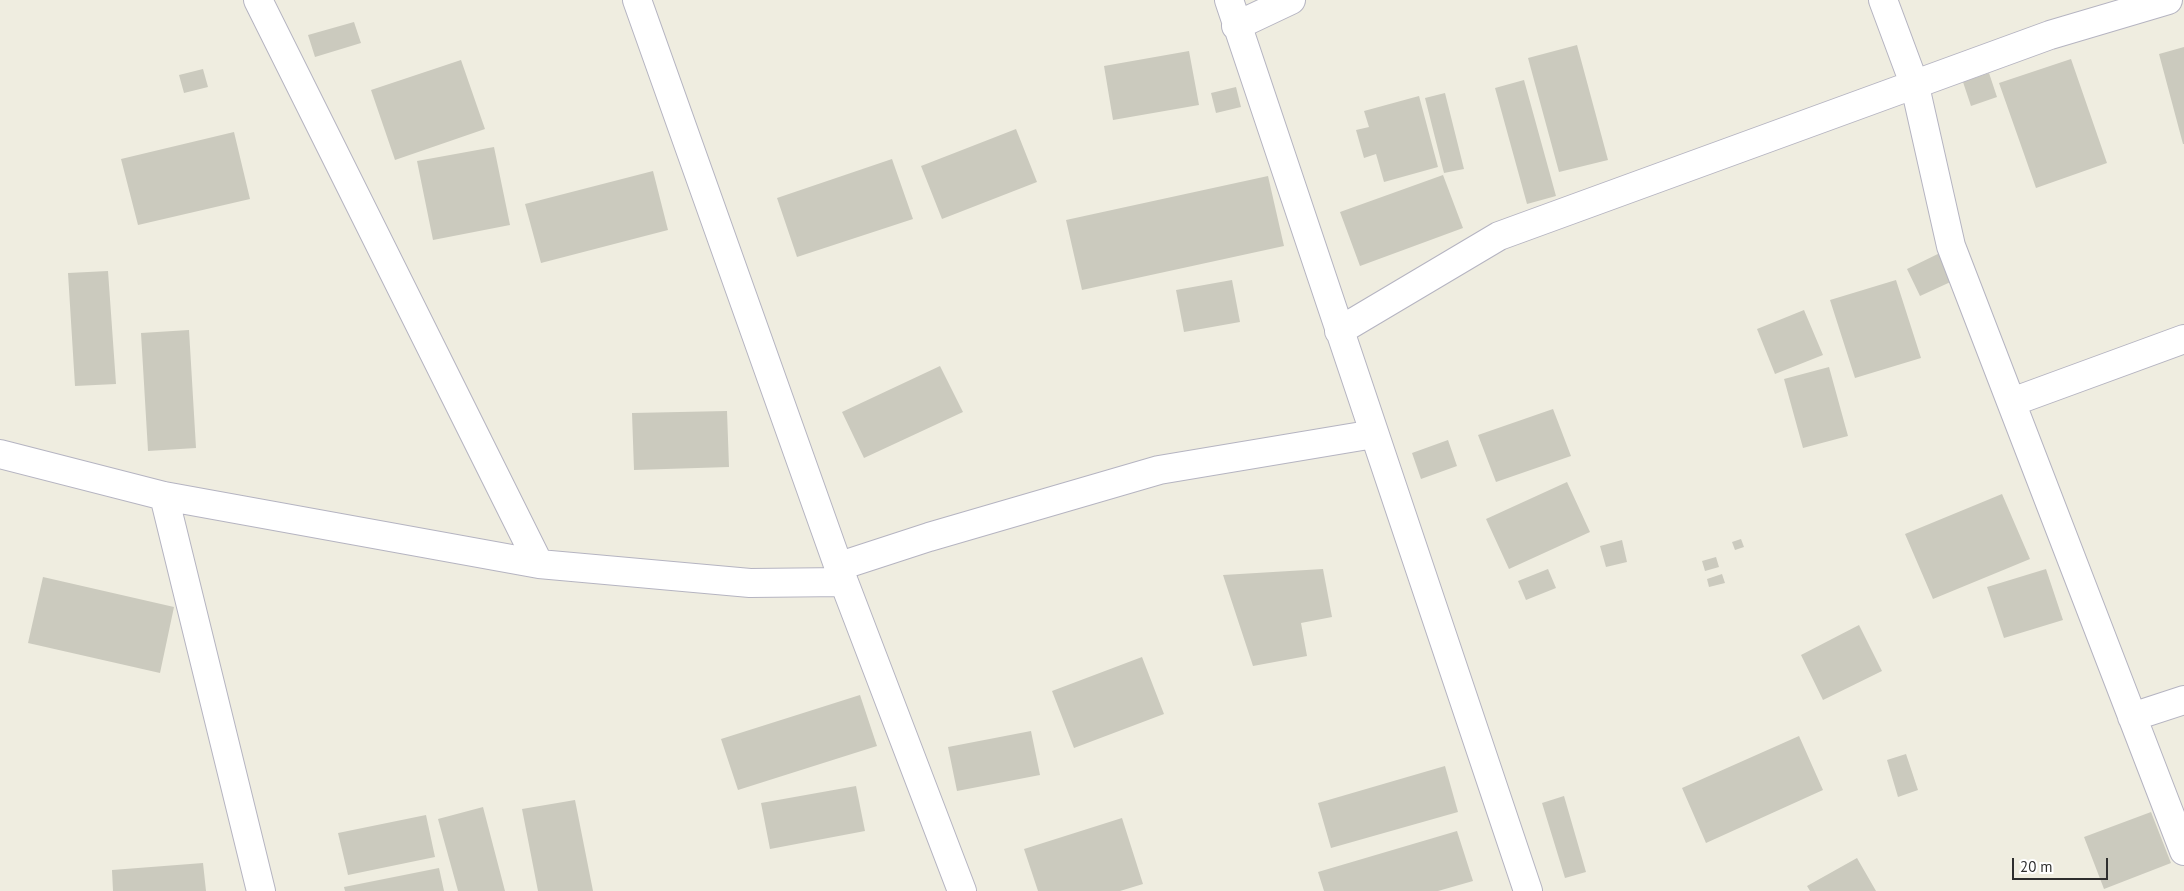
<!DOCTYPE html>
<style>
body{margin:0}
#map{position:relative;width:2184px;height:891px;overflow:hidden;background:#efede0;font-family:"PT Sans",sans-serif}
canvas{display:block}
.scale{position:absolute;left:2012px;top:858px;width:96px;height:22px;box-sizing:border-box;border:2px solid #2e2e2e;border-top:0;padding-left:6px;font-size:15px;line-height:18px;white-space:nowrap;color:#2e2e2e;-webkit-text-stroke:4px #fff;paint-order:stroke}
</style>
<div id="map">
<canvas width="2184" height="891"></canvas>
<div class="scale">20 m</div>
</div>
<script>
const g = document.querySelector('canvas').getContext('2d');
g.lineJoin = 'round';
function paint(path, color) {
  g.fillStyle = color;
  g.fill(path, 'evenodd');
}
function toPath(rows) {
  const path = new Path2D();
  for (const r of rows) {
    path.moveTo(r[0], r[1]);
    for (let i = 2; i < r.length; i += 2) path.lineTo(r[i], r[i + 1]);
  }
  return path;
}
function stroke(path, color, width, dash) {
  g.strokeStyle = color;
  g.lineWidth = width;
  g.lineCap = dash ? 'butt' : 'round';
  g.setLineDash(dash || []);
  g.stroke(path);
}
const building = toPath([
 [354,22,361,43,315,57,308,35],
 [1577,45,1608,160,1559,172,1528,58],
 [2184,47,2184,144,2183,144,2159,54],
 [1189,51,1199,105,1113,120,1104,66],
 [2071,59,2107,163,2036,188,1999,83],
 [461,60,485,129,395,160,371,90],
 [203,69,208,87,184,93,179,75],
 [1989,73,1997,97,1971,106,1963,82],
 [1524,80,1556,196,1527,204,1495,88],
 [1236,87,1241,107,1216,113,1211,93],
 [1445,93,1464,169,1444,173,1425,98],
 [1419,96,1438,167,1384,182,1376,154,1364,158,1356,130,1369,127,1364,111],
 [1016,129,1037,182,942,219,921,166],
 [234,132,250,199,138,225,121,159],
 [494,147,510,225,433,240,417,161],
 [892,159,913,219,797,257,777,198],
 [653,171,668,230,541,263,525,204],
 [1443,175,1463,228,1360,266,1340,212],
 [1268,176,1284,246,1082,290,1066,220],
 [1944,251,1957,279,1920,296,1907,269],
 [108,271,116,384,75,386,68,273],
 [1232,280,1240,322,1184,332,1176,290],
 [1896,280,1921,358,1855,378,1830,300],
 [1804,310,1823,355,1775,374,1757,329],
 [189,330,196,448,148,451,141,333],
 [940,366,963,412,864,458,842,412],
 [1829,367,1848,436,1803,448,1784,379],
 [1553,409,1571,456,1496,482,1478,435],
 [727,411,729,467,634,470,632,413],
 [1448,440,1457,466,1421,479,1412,453],
 [1567,482,1590,532,1509,569,1486,519],
 [2002,494,2030,559,1933,599,1905,534],
 [1741,539,1744,547,1735,550,1732,542],
 [1622,540,1627,562,1606,567,1600,546],
 [1716,557,1719,567,1705,571,1702,561],
 [1323,569,1332,617,1301,623,1307,656,1253,666,1223,575],
 [1548,569,1556,588,1526,600,1518,581],
 [2046,569,2063,620,2004,638,1987,587],
 [1722,574,1725,583,1709,587,1707,579],
 [43,577,174,607,160,673,28,643],
 [1859,625,1882,671,1823,700,1801,655],
 [1142,657,1164,714,1074,748,1052,691],
 [860,695,877,746,738,790,721,739],
 [1031,731,1040,775,957,791,948,747],
 [1799,736,1823,790,1706,843,1682,788],
 [1906,754,1918,790,1898,797,1887,760],
 [1445,766,1458,812,1331,848,1318,803],
 [856,786,865,831,770,849,761,803],
 [1564,796,1586,872,1565,878,1542,803],
 [575,800,593,891,538,891,522,809],
 [483,807,505,891,458,891,438,819],
 [2151,812,2171,863,2104,889,2084,837],
 [426,815,435,857,348,875,338,833],
 [1122,818,1143,884,1120,891,1038,891,1024,849],
 [1457,831,1473,881,1438,891,1324,891,1318,872],
 [1857,858,1876,891,1810,891,1807,886],
 [203,863,206,891,113,891,112,870],
 [439,868,444,891,345,891,344,887]
]);
const minor = toPath([
 [258,0,539,564],
 [637,0,844,582,962,891],
 [1229,0,1528,891],
 [1883,0,1915,86,1951,246,2184,851],
 [1236,26,1291,0],
 [1339,331,1499,236,2050,35,2168,0],
 [2012,402,2184,339],
 [0,454,164,496,539,564,750,583,844,582],
 [164,496,261,891],
 [840,566,929,537,1159,470,1374,434],
 [2132,717,2184,700]
]);
paint(building, '#cbcabe');
stroke(minor, '#b5b4c1', 30);
stroke(minor, '#fff', 28);
</script>
